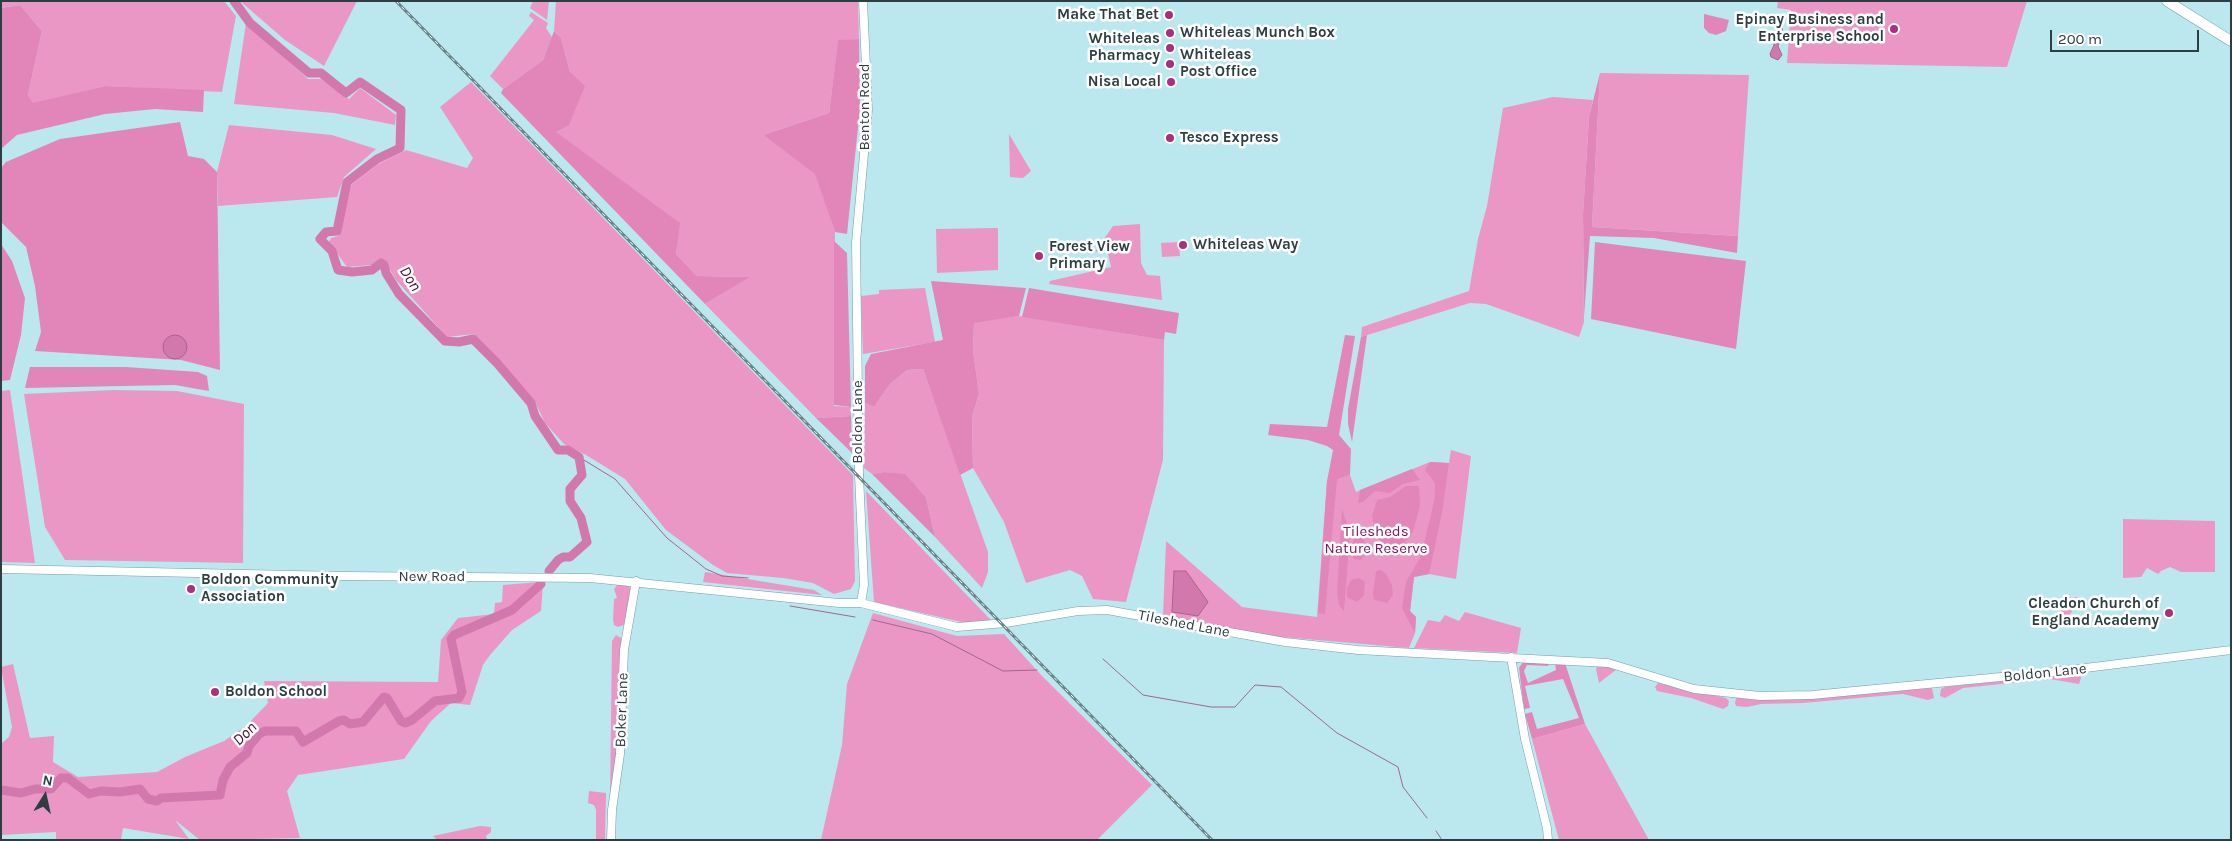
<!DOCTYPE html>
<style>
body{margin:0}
#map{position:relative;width:2232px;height:841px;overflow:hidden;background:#bbe7ee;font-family:Karla,sans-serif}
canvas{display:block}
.frame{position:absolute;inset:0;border:2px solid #2c3e41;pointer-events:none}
.north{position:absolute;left:20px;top:771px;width:50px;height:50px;-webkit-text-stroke:4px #fff;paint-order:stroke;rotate:10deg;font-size:14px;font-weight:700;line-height:20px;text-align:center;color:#2c3e41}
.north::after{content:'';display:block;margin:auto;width:18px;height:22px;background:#2c3e41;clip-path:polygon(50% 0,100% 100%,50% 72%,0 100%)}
.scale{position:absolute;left:2050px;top:30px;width:149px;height:22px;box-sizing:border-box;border:2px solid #2c3e41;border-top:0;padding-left:6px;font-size:15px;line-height:18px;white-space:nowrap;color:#2c3e41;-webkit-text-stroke:4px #fff;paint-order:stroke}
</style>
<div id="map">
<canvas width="2232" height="841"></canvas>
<div class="frame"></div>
<div class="north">N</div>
<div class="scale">200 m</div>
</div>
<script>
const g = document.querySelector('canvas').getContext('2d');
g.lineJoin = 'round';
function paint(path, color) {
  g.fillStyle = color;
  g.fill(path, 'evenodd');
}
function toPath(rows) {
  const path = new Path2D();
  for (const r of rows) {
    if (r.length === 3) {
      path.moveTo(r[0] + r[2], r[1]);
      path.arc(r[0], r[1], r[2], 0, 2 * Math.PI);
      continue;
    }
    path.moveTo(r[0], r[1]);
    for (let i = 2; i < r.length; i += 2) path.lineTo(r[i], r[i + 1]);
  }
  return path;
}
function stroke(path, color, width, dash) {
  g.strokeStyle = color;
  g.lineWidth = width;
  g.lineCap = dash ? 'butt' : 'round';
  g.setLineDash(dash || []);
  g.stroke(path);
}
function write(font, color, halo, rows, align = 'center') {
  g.font = font + ' Karla,sans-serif';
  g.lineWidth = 5;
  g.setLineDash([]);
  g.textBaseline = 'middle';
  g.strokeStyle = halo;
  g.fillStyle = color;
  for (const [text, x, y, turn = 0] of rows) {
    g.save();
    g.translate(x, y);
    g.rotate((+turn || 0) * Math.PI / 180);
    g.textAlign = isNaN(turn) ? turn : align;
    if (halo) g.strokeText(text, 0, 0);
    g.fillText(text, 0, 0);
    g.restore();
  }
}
const green = toPath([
 [1,1,224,1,236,16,222,92,105,86,33,104,28,95,42,31,20,5,1,8],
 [240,1,357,1,324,66,285,40],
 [533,1,549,1,547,20,530,8],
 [556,1,858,1,859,39,838,41,829,113,763,135,816,174,835,232,834,406,851,407,851,416,816,418,705,304,749,277,697,276,676,254,679,223,555,132,570,72,561,38,554,31],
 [1778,1,2027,1,2007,67,1787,63,1791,10,1777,8],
 [531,12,548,23,546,28,552,37,543,60,503,89,490,76,534,20,529,16],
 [246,23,308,79,321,79,349,99,360,88,396,115,395,125,334,113,234,104],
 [1600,73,1749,75,1738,236,1592,227],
 [471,82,853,475,855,581,851,589,834,594,813,583,783,578,727,573,713,565,666,530,625,479,586,455,564,444,545,423,536,404,501,361,474,334,447,337,396,280,384,260,378,260,373,265,347,267,329,242,331,238,338,236,351,185,378,164,406,150,467,168,473,158,440,107],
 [1553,97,1593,100,1589,117,1583,214,1584,322,1579,337,1486,304,1470,303,1361,337,1362,327,1469,291,1478,239,1487,206,1503,108],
 [229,125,332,135,376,149,344,177,337,197,218,206,217,172],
 [1009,134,1031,171,1023,178,1010,177],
 [1140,224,1141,263,1147,275,1160,276,1162,300,1049,284,1050,281,1111,267,1107,249,1095,252,1113,226],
 [998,228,998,270,937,273,936,229],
 [1179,242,1180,256,1162,257,1161,243],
 [925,288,935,342,863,354,861,296,879,294,879,290],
 [1019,316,1164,340,1163,460,1126,602,1093,599,1082,576,1070,570,1026,583,1004,522,973,468,972,417,979,394,973,350,974,322],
 [923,369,988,552,988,572,982,588,935,537,926,497,905,475,884,472,872,474,864,468,865,403,874,407,890,384,907,370],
 [10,390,35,563,1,562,1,391],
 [113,390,177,391,244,404,243,563,65,560,45,527,24,394],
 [1451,450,1471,456,1456,579,1429,574,1414,577,1410,611,1416,617,1415,633,1409,648,1271,636,1163,616,1166,541,1242,607,1317,617,1327,481,1350,475,1356,492,1430,462,1449,463],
 [866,491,991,620,970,624,874,602],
 [2123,519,2215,521,2215,572,2181,572,2170,567,2161,571,2158,574,2147,568,2141,577,2123,578],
 [705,572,814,590,822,595,703,582],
 [539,582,543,584,541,611,512,630,490,655,483,665,470,705,451,703,431,721,404,759,298,775,287,791,300,838,200,840,175,820,189,839,123,828,121,840,56,840,56,832,1,835,1,744,9,737,12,727,1,667,13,664,30,738,54,736,53,762,78,777,157,772,185,757,224,741,246,726,268,703,264,681,438,682,441,640,458,618,494,614,495,603,502,602,503,585],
 [619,583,628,585,631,590,627,624,618,627,614,625,613,619,614,599,617,598,614,589],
 [2078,597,2083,600,2059,625,2063,598],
 [1465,612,1521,628,1517,653,1414,648,1428,620,1440,622,1445,615,1459,621],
 [873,613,957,636,1004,634,1042,676,1152,785,1097,840,821,840,842,745,847,684],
 [616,635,621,638,622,646,618,753,610,803,612,641],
 [1598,665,1607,666,1617,669,1599,683,1596,669],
 [2078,673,2081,678,2079,684,2050,679,1963,688,1945,698,1940,696,1941,689,1945,687],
 [1658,683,1726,698,1729,701,1728,706,1723,709,1691,698,1657,691,1655,687],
 [1932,688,1934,698,1928,700,1903,694,1803,703,1761,704,1747,707,1736,706,1735,703,1736,698,1739,697,1806,699],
 [1585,724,1649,840,1559,840,1532,739],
 [589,791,606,793,605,840,596,840,596,810,594,805,588,803],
 [480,826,491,827,491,832,486,836,487,840,437,840,433,836]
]);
const forest = toPath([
 [20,5,42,31,28,95,33,103,105,86,204,90,203,112,155,109,105,114,17,135,1,149,1,8],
 [1704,14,1729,20,1726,31,1716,35,1709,33,1704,28],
 [554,31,561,38,570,72,585,86,569,125,556,132,680,223,676,254,697,276,750,277,705,304,501,93,503,89,543,60],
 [859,39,860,108,847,234,835,232,815,174,763,135,829,113,838,40],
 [1600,73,1592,227,1738,236,1737,253,1654,238,1590,236,1584,316,1583,214,1589,117],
 [180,122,188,156,204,159,217,172,220,370,181,360,35,351,41,332,35,286,26,247,1,222,1,168,6,162,60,139],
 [834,241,847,253,851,407,834,405],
 [1595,242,1746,261,1736,349,1591,319],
 [1,244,12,261,25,298,21,335,10,380,1,381],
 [931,281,1026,288,1019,316,974,323,973,350,979,394,972,417,973,468,960,475,923,369,907,370,890,384,874,407,865,403,865,366,871,354,943,340],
 [1029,288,1179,313,1176,334,1165,332,1164,340,1022,317],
 [1345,335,1355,336,1339,435,1351,449,1350,475,1337,479,1325,614,1318,613,1327,481,1333,450,1327,446,1308,440,1268,435,1270,424,1327,427],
 [1367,335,1352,442,1348,424,1348,409,1361,337],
 [30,367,126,367,198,372,207,376,209,391,175,385,25,388],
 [851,416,852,453,816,418],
 [1430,462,1449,463,1442,513,1429,574,1414,577,1410,611,1416,617,1415,633,1402,608,1406,582,1421,556,1435,497,1435,483,1425,470],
 [1412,469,1420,480,1403,484,1390,493,1375,491,1363,502,1358,503,1360,490],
 [884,472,905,474,926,497,935,537,872,474],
 [1406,486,1419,486,1420,506,1413,532,1405,542,1396,546,1383,544,1375,533,1372,516,1377,500,1390,497],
 [1342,509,1350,534,1344,611,1339,605,1337,592],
 [1359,529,1366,545,1365,554,1361,560,1354,559,1352,554,1354,530],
 [1381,570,1386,574,1392,585,1393,595,1387,603,1374,600,1373,594,1376,571],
 [1359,578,1365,582,1364,595,1357,602,1347,597,1347,588,1351,580],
 [1523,662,1549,663,1548,666,1527,665,1524,671,1528,683,1556,670,1555,663,1565,663,1585,724,1532,739,1525,714,1532,712,1537,729,1579,718,1563,679,1525,686,1530,708,1524,709,1519,668]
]);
const water = toPath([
 [1779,18,1783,20,1782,34,1778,46,1782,55,1778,60,1771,57,1770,54,1774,45,1773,36,1778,27,1779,18],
 [175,347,12],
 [1174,571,1186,571,1208,602,1198,616,1172,612,1174,571]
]);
const stream = toPath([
 [579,457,615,479,667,538,706,569,722,576,748,578],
 [790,606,855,617],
 [873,620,932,634,1003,671,1037,670],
 [1103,659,1143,695,1211,707,1235,707,1255,685,1281,687,1337,733,1398,767,1403,787,1427,818],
 [1436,831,1442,840]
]);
const river = toPath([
 [234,1,250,23,309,73,321,73,346,93,360,82,401,110,400,148,377,159,347,182,337,231,326,232,320,239,332,251,338,270,352,272,372,270,381,263,384,265,386,273,399,294,445,341,459,342,473,339,497,363,531,403,535,416,558,450,568,450,579,457,582,475,570,489,570,501,581,518,587,542,570,557,563,557,558,560,549,571],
 [1,790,21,793,35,789,51,789,61,778,68,778,89,794,101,791,120,792,140,789,148,799,157,801,161,798,220,795,223,780,230,767,247,753,249,746,259,734,265,731,296,731,303,742,339,721,344,720,350,724,363,722,384,697,387,698,401,721,405,723,412,720,435,701,459,698,462,692,451,639,454,635,512,610,541,584]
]);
const secondary = toPath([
 [1,569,344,576,590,578,839,603,861,603],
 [861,603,957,627,1006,623,1078,611,1107,610,1285,642,1358,650,1608,663,1694,689,1760,696,1812,695,2053,672,2231,650],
 [861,603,864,585,859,475,856,242,868,110,863,1],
 [1511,657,1525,739,1547,828,1548,840],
 [611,840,612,810,620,754,624,650,636,581]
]);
const highway = toPath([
 [2167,1,2231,41]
]);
const rail = toPath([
 [396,1,1212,840]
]);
const markers = [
 [1169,15,5,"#ab2f80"],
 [1894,29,5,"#ab2f80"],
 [1170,33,5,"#ab2f80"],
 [1170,48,5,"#ab2f80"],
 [1170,64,5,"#ab2f80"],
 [1171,82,5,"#ab2f80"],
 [1170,138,5,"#ab2f80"],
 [1183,245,5,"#ab2f80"],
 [1039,256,5,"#ab2f80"],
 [191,589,5,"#ab2f80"],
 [2169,613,5,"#ab2f80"],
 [215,692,5,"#ab2f80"]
];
const poiNames = [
 ["Make That Bet",1159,15,"right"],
 ["Epinay Business and",1884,20,"right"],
 ["Enterprise School",1884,37,"right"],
 ["Whiteleas Munch Box",1180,33],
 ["Whiteleas",1160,39,"right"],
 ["Pharmacy",1160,56,"right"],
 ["Whiteleas",1180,55],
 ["Post Office",1180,72],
 ["Nisa Local",1161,82,"right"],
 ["Tesco Express",1180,138],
 ["Whiteleas Way",1193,245],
 ["Forest View",1049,247],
 ["Primary",1049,264],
 ["Boldon Community",201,580],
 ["Association",201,597],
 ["Cleadon Church of",2159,604,"right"],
 ["England Academy",2159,621,"right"],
 ["Boldon School",225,692]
];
const streetNames = [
 ["Benton Road",865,107,-90],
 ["Boldon Lane",858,422,-90],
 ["New Road",432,577],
 ["Tileshed Lane",1184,624,11],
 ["Boldon Lane",2045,673,-6],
 ["Boker Lane",622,710,-88]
];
const parkNames = [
 ["Tilesheds",1376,532],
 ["Nature Reserve",1376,549]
];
const waterNames = [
 ["Don",410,279,58],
 ["Don",245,734,-44]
];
paint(green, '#eb97c6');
paint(forest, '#e286ba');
paint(water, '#d378ad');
stroke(water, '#a1678d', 1);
stroke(stream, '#a1678d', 1);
stroke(river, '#d378ad', 9);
stroke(secondary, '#739ea4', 9);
stroke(highway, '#739ea4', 11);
stroke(secondary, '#fff', 8);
stroke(highway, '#fff', 10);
stroke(rail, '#678488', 3);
stroke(rail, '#fff', 1, [4]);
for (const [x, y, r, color] of markers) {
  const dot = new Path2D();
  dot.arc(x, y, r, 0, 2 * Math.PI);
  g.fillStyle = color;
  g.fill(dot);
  stroke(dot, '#fff', 2);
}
write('bold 15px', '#2c3e41', '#fff', poiNames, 'left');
write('15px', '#2c3e41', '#fff', streetNames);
write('15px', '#83165f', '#fff', parkNames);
write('italic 16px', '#481034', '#fff', waterNames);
</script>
